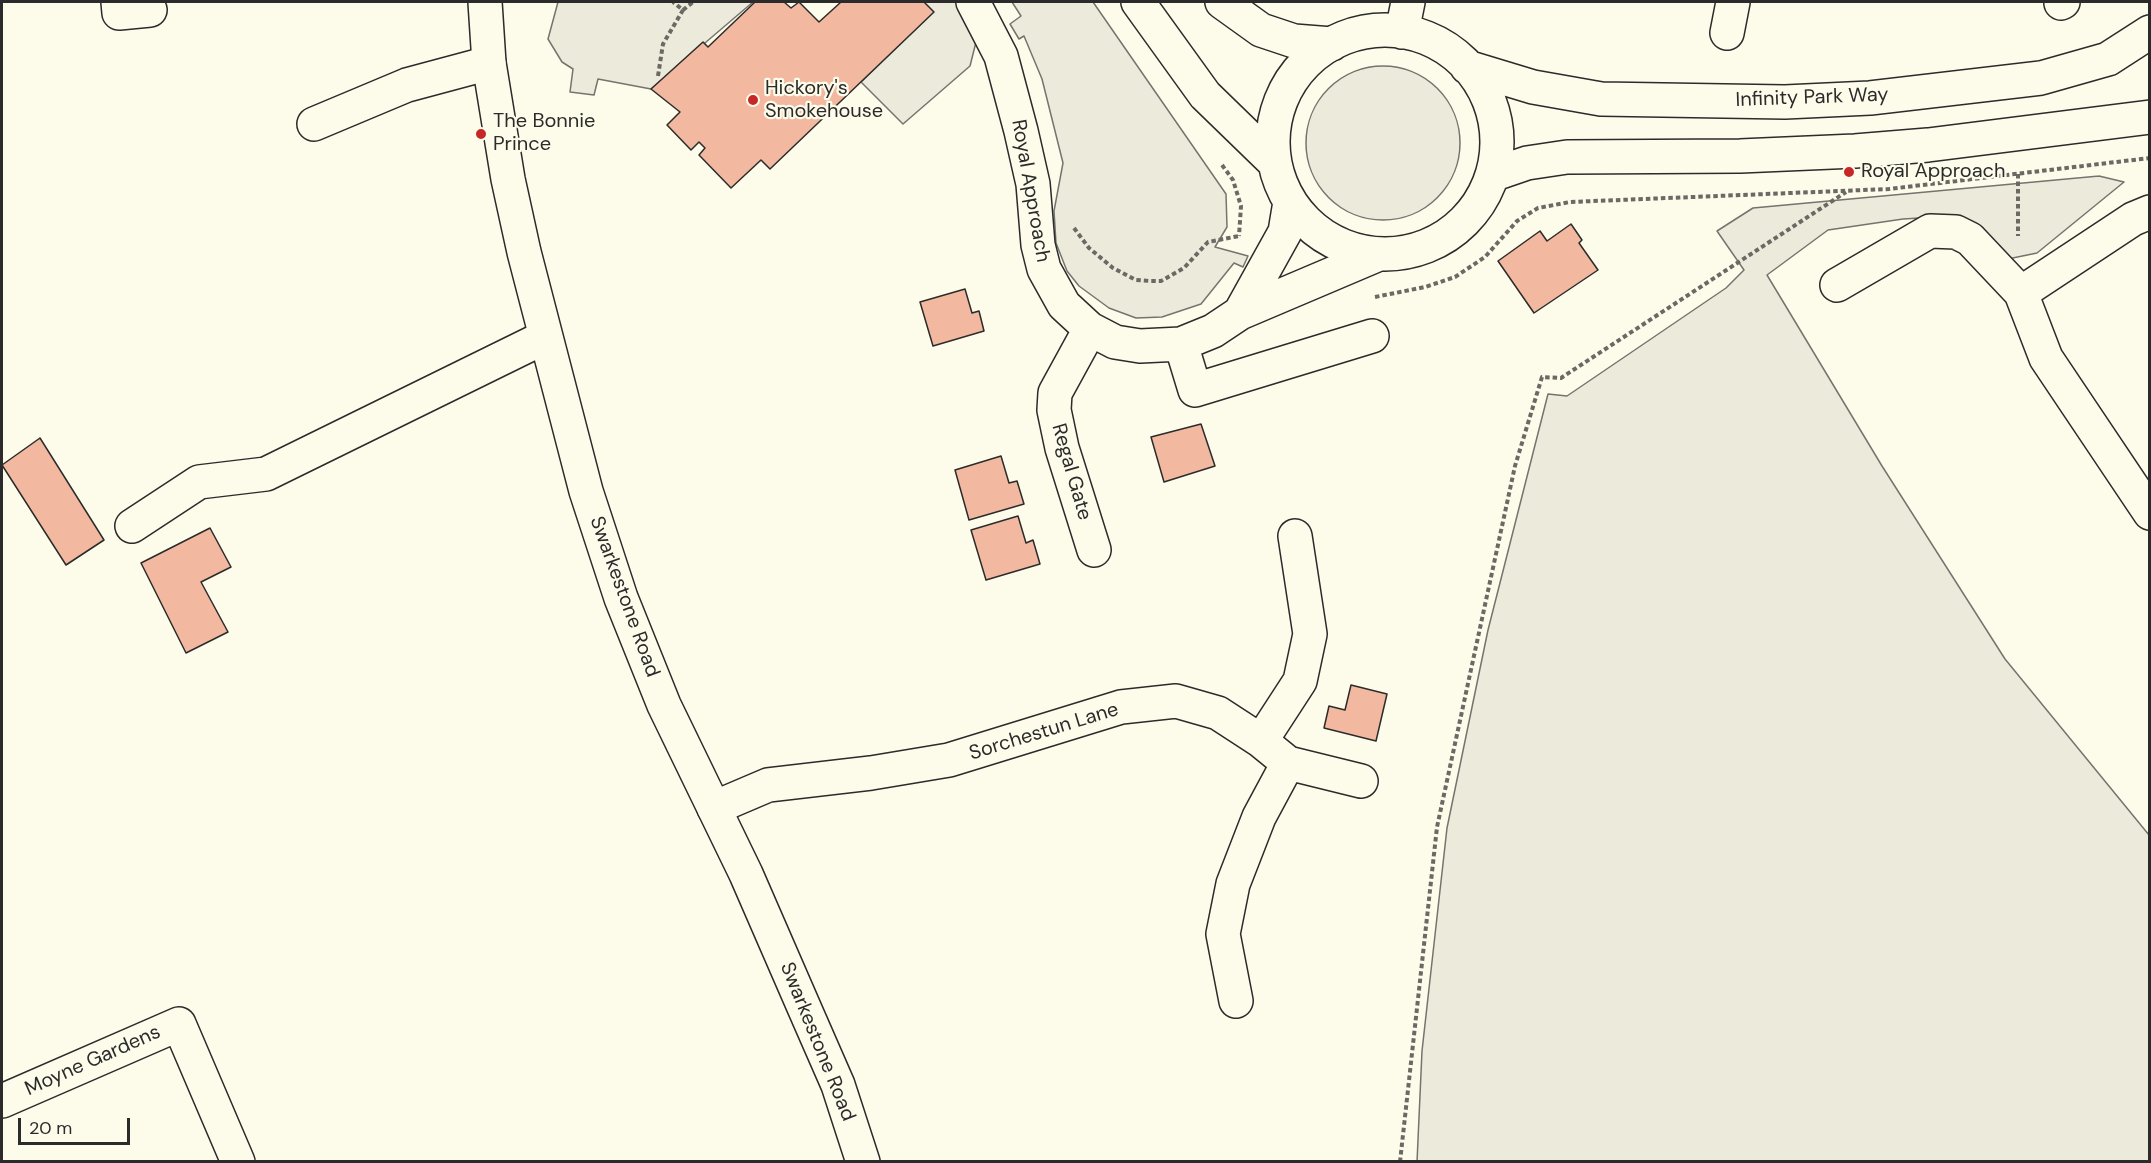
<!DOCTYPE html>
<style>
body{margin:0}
#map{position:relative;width:2151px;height:1163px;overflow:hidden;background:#fdfbea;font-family:"DM Sans",sans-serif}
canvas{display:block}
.frame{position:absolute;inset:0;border:3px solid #2b2b2b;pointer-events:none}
.scale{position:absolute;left:18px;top:1118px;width:112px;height:27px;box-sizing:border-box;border:3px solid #2b2b2b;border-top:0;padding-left:8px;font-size:18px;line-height:21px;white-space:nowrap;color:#2b2b2b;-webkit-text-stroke:4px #fdfbea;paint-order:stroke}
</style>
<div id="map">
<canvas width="2151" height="1163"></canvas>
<div class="frame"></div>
<div class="scale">20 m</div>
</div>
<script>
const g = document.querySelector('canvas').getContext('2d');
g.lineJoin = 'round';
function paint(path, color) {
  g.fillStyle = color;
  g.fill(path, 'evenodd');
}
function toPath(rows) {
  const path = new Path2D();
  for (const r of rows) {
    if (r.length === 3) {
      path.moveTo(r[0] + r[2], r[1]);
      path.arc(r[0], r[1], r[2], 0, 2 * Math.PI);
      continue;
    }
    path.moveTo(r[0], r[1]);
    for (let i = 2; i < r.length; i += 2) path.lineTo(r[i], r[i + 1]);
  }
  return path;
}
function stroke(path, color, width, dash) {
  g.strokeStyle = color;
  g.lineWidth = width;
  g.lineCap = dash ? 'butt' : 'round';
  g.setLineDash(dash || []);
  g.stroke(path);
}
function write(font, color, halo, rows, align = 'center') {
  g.font = font + ' "DM Sans",sans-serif';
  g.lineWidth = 4.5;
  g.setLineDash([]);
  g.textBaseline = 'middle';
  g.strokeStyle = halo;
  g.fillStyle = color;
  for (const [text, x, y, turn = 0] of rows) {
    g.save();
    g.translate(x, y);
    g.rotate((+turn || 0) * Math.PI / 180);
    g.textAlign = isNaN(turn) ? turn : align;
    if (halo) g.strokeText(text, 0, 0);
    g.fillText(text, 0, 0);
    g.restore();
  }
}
const green = toPath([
 [1012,2,1093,2,1226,194,1227,227,1215,247,1248,256,1243,267,1234,263,1201,304,1162,317,1136,318,1109,308,1079,286,1067,271,1056,243,1054,211,1063,163,1042,79,1024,36,1019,39,1010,24,1021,16,1012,2],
 [1383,143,77],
 [2099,176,2124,182,2037,253,2003,260,1952,216,1903,219,1828,230,1767,275,1882,466,2005,659,2149,835,2149,1161,1417,1162,1422,1051,1447,828,1488,630,1548,394,1567,396,1726,288,1744,270,1717,231,1753,208,2099,176]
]);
const parking = toPath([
 [558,2,753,2,651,89,598,79,594,95,570,92,573,69,562,62,548,39,558,2],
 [922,2,986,2,970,66,903,124,861,82,933,12,922,2]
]);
const building = toPath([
 [755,2,784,2,791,8,799,2,819,22,841,2,924,2,934,12,770,169,761,160,731,188,699,155,705,148,699,142,691,150,667,125,680,112,651,89,703,42,708,47,755,2],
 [1571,224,1582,240,1579,243,1598,270,1534,313,1498,261,1540,231,1547,241,1571,224],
 [965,289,972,313,979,311,984,331,933,346,920,302,965,289],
 [1201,424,1215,466,1164,482,1151,437,1201,424],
 [40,438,104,540,66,565,2,465,40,438],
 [1001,456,1009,483,1017,481,1024,504,969,520,955,470,1001,456],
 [1018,516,1026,543,1033,540,1040,564,986,580,971,530,1018,516],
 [210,528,231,567,201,582,228,632,186,653,141,563,210,528],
 [1351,685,1387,694,1376,741,1324,728,1329,706,1345,710,1351,685]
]);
const path = toPath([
 [683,10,693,2],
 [658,76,663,44,683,10,673,2],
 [1222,165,1233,180,1241,206,1239,236],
 [2018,174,2018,236],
 [1074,228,1089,248,1113,268,1136,280,1150,281,1161,281,1184,268,1208,242,1239,236],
 [1375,297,1425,287,1455,277,1485,257,1517,221,1538,208,1570,202,1889,189,2150,158],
 [1400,1162,1437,827,1515,466,1542,377,1561,378,1846,192]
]);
const minor = toPath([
 [118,2,119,13,150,10],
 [973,2,1001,56,1021,131,1033,184,1038,245,1044,269,1064,305,1090,329,1115,342,1140,346,1181,344,1213,331,1240,313,1379,254],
 [1138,2,1205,95,1274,162],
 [1222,2,1261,30,1294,41,1332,44],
 [2061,3,2063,2],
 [1385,142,112],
 [1402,32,1408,2],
 [1727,33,1733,2],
 [1467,67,1533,87,1601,99,1785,102,1870,98,2041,78,2108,59,2150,32],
 [314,124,407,85,489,63],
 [1492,175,1527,163,1567,157,1740,156,1855,151,1928,145,2150,117],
 [1837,285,1930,231,1956,232,1970,239,2021,293,2046,358,2150,513],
 [2021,293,2133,219,2150,212],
 [1240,313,1285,232,1290,202],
 [1090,329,1055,393,1054,410,1062,448,1094,550],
 [1181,344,1195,390,1372,336],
 [132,526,199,482,266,474,545,337],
 [1261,741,1300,681,1310,634,1295,536],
 [714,808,768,785,871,773,949,760,1121,707,1176,701,1218,713,1261,741,1288,763,1361,781],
 [1236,1001,1223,934,1233,884,1259,817,1288,763],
 [2,1101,179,1024,238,1162]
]);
const major = toPath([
 [485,2,489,63,508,179,524,252,586,491,621,598,664,705,746,874,803,1005,838,1085,863,1162]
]);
const markers = [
 [753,100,6,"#c62828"],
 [481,134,6,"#c62828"],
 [1849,172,6,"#c62828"]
];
const poiNames = [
 ["Hickory's",765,89],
 ["Smokehouse",765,112],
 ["The Bonnie",493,122],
 ["Prince",493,145],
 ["Royal Approach",1861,172]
];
const streetNames = [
 ["Infinity Park Way",1812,98,-2],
 ["Royal Approach",1030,191,80],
 ["Regal Gate",1071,472,74],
 ["Swarkestone Road",624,597,70],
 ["Sorchestun Lane",1044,732,-17],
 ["Swarkestone Road",817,1042,68],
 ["Moyne Gardens",93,1061,-24]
];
paint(green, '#ecebdb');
stroke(green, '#74746e', 1.5);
paint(parking, '#eceadb');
stroke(parking, '#74746e', 1.5);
paint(building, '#f2b8a0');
stroke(building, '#2b2b2b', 1.5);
stroke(minor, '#2b2b2b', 36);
stroke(major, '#2b2b2b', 36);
stroke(path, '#6a6964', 4, [4.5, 3]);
stroke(minor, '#fdfbea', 33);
stroke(major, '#fdfbea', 33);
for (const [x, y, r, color] of markers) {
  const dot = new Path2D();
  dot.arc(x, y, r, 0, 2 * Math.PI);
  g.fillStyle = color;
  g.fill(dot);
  stroke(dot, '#fdfbea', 2);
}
write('20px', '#2b2b2b', '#fdfbea', poiNames, 'left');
write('20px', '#2b2b2b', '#fdfbea', streetNames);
</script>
